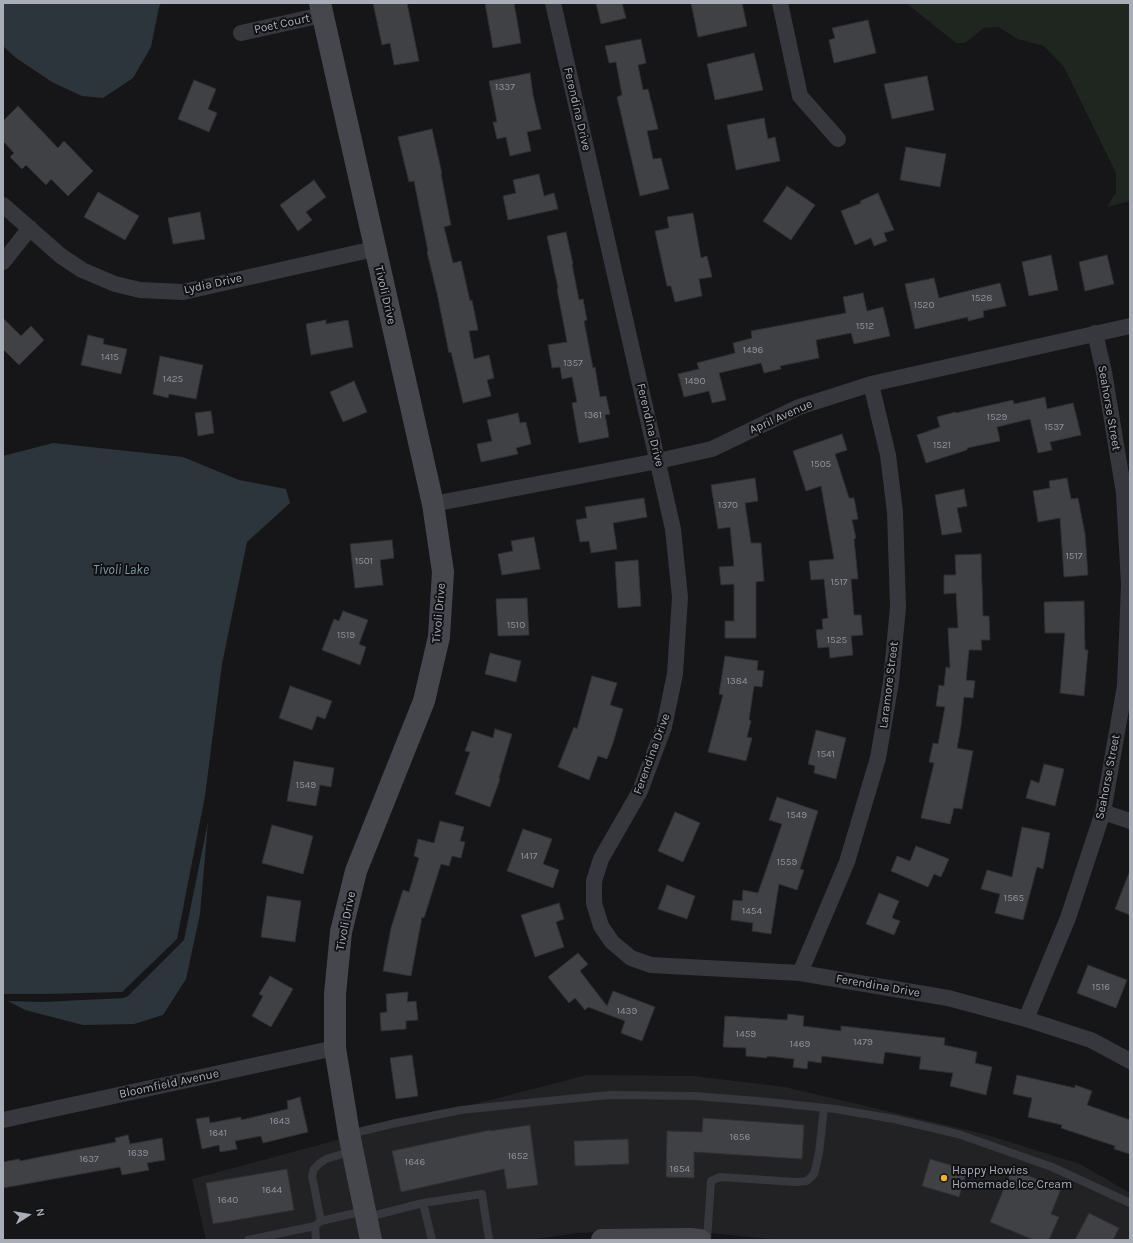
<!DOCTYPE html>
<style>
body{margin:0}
#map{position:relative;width:1133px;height:1243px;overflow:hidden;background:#161618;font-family:Karla,sans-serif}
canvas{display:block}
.frame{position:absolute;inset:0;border:4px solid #a8adb8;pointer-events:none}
.north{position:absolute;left:8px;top:1195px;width:40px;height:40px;-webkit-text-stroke:3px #111113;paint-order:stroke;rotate:78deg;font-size:11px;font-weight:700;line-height:16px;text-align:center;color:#a8adb8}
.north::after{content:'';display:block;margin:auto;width:14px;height:18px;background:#a8adb8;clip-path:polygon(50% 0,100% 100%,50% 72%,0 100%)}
</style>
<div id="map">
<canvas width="1133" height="1243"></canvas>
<div class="frame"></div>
<div class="north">N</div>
</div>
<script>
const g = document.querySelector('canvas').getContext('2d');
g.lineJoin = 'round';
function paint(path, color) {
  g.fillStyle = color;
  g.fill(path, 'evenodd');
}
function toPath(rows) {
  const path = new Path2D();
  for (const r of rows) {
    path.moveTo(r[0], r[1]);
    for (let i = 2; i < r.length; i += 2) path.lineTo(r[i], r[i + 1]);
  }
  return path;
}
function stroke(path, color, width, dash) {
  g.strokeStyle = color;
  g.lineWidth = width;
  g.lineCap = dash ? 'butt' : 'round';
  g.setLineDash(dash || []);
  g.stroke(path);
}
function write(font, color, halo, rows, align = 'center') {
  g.font = font + ' Karla,sans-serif';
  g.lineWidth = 4;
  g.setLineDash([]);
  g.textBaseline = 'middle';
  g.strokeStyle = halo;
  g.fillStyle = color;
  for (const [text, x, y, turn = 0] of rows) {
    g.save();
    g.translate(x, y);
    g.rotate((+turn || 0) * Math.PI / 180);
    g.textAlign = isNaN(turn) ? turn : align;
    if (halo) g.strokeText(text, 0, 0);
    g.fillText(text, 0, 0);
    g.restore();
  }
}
const built = toPath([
 [587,1075,694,1076,785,1087,984,1134,1080,1164,1130,1193,1130,1240,780,1240,691,1231,618,1231,577,1233,530,1240,381,1240,359,1134],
 [341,1139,362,1240,206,1240,192,1179]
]);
const green = toPath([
 [906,3,1130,3,1130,201,1107,207,1116,192,1116,173,1064,67,1044,46,1018,39,998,27,984,28,965,43,956,43]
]);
const water = toPath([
 [3,3,161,3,159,7,151,47,133,78,103,98,82,96,52,82,16,58,3,46],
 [53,443,183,457,239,480,286,489,290,503,247,542,222,664,205,796,177,939,122,992,43,994,3,994,3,456],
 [208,822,200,914,186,979,163,1015,134,1024,83,1025,25,1010,8,1001,42,1002,124,998,128,996,184,940]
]);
const building = toPath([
 [373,3,407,3,419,61,394,65,390,43,382,45,373,3],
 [485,3,514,3,521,43,493,48,485,3],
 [596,3,622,3,626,18,601,24,596,3],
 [691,3,742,3,747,26,698,37,691,3],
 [868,20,876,53,834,63,829,40,835,38,832,28,868,20],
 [641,39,646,63,638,65,643,90,648,89,658,129,647,131,653,159,661,158,669,189,640,196,617,97,622,95,616,62,609,63,605,46,641,39],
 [754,53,763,90,715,100,707,64,754,53],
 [530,73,533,95,541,129,527,132,531,151,510,156,506,137,497,139,493,122,497,122,489,81,530,73],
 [927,76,934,110,892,119,884,84,927,76],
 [194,80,216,89,208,109,217,113,209,132,178,119,194,80],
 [18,106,58,148,64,141,93,171,68,196,51,179,46,185,26,165,22,169,10,157,14,153,3,141,3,121,18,106],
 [764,118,768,139,775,137,780,161,736,170,727,125,764,118],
 [432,129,442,174,441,174,451,225,444,227,453,263,461,261,470,301,472,300,478,330,469,331,474,359,489,355,494,378,487,380,491,396,463,403,451,352,449,353,437,293,427,252,428,251,414,181,409,182,398,137,432,129],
 [906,147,946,154,940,187,900,180,906,147],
 [539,174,544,196,554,193,558,209,508,220,503,196,516,193,513,180,539,174],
 [314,180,326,197,306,212,312,220,298,231,280,205,314,180],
 [787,186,815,205,791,240,763,221,787,186],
 [98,192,139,216,125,240,84,217,98,192],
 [878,193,894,230,884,233,887,241,874,246,871,238,855,245,841,211,861,203,860,201,878,193],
 [200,212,205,239,173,244,168,218,200,212],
 [693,213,701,258,707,256,712,277,699,279,702,296,675,302,671,286,667,286,655,231,669,228,667,217,693,213],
 [566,232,573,264,572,264,579,300,583,299,587,320,584,321,593,368,595,367,600,397,606,396,610,414,605,415,609,437,579,443,572,403,577,402,572,377,562,379,560,367,552,368,548,345,567,342,557,289,558,288,547,236,566,232],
 [1051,255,1058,290,1029,296,1022,262,1051,255],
 [1107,255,1114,284,1085,291,1079,262,1107,255],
 [934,278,939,298,1000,283,1006,306,983,311,984,317,968,321,968,317,915,329,905,284,934,278],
 [863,293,867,311,883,307,890,336,854,344,851,333,816,340,819,358,780,366,781,369,764,373,761,363,719,373,726,400,712,403,709,391,684,397,678,374,699,369,697,363,735,353,733,343,752,338,751,331,846,313,843,297,863,293],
 [3,318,21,336,31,326,44,340,19,365,3,349,3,318],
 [326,320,326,324,348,320,353,347,311,355,306,324,326,320],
 [88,335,104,339,103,344,127,349,121,374,81,365,88,335],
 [160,356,203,365,196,399,169,394,168,398,153,394,160,356],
 [354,381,367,412,343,422,330,392,354,381],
 [1045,397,1047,409,1073,403,1081,435,1050,442,1052,450,1038,453,1030,419,997,427,1000,441,967,448,967,450,926,463,917,435,940,427,937,417,955,412,956,413,1013,400,1014,404,1045,397],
 [211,411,214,433,198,436,195,413,211,411],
 [518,413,520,423,526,422,531,444,516,448,518,454,481,462,477,444,492,441,487,420,518,413],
 [842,434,847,450,835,454,849,498,854,498,858,519,852,520,856,538,854,539,858,579,851,579,854,615,861,615,863,635,851,636,853,655,830,658,829,647,818,648,816,630,823,629,822,619,828,618,824,579,811,580,809,561,834,559,821,486,806,491,793,451,842,434],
 [755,478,758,501,745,503,751,543,761,543,764,581,756,582,756,638,725,638,725,621,734,621,734,584,721,585,719,567,734,566,730,527,718,529,711,485,755,478],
 [1067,478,1071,499,1078,498,1085,534,1088,575,1064,577,1060,518,1038,522,1033,491,1050,488,1049,481,1067,478],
 [964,489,967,506,957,508,962,532,942,535,935,495,964,489],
 [644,498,647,517,613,523,617,549,591,553,589,541,580,542,576,520,587,518,585,507,644,498],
 [534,537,540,569,502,575,498,554,513,551,511,541,534,537],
 [392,540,394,558,380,560,383,585,355,588,350,544,392,540],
 [981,554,983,616,989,616,990,640,981,640,982,650,969,650,966,680,975,681,973,698,964,697,961,726,957,748,973,751,962,809,954,808,950,824,921,818,934,763,929,762,933,743,938,744,945,707,936,706,939,685,944,686,946,667,950,668,948,628,958,628,956,593,944,594,944,575,956,575,955,555,981,554],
 [638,560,641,606,618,608,615,562,638,560],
 [527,598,529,635,498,636,496,599,527,598],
 [1084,601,1085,650,1088,650,1084,696,1060,693,1065,633,1045,633,1044,602,1084,601],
 [343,611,368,620,359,644,366,647,360,665,322,650,334,619,339,621,343,611],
 [490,653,521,661,516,682,485,674,490,653],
 [725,656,758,661,757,670,764,671,762,687,754,686,749,720,751,721,747,737,752,738,746,761,708,752,723,695,719,694,725,656],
 [592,676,617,683,610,705,623,709,613,743,607,759,598,756,589,780,558,767,574,727,577,729,592,676],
 [290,686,332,701,325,719,317,716,312,730,279,718,290,686],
 [495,729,512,734,499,778,500,779,490,807,455,794,470,752,465,751,472,731,493,738,495,729],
 [816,730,846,738,836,779,814,773,815,766,808,764,816,730],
 [294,761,334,768,331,787,320,785,316,806,287,801,294,761],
 [1044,764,1064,769,1055,806,1026,798,1031,780,1039,783,1044,764],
 [777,797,818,811,800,869,804,870,797,890,779,884,771,934,752,931,753,923,731,920,733,900,742,901,743,890,758,893,782,824,769,820,777,797],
 [675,812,700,823,683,862,658,851,675,812],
 [440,821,464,827,460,841,465,842,461,858,452,856,449,866,441,864,424,918,422,917,411,976,383,971,391,928,403,890,409,892,419,858,414,856,418,839,434,843,440,821],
 [272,825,313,836,303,874,262,863,272,825],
 [1022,827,1050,833,1043,869,1037,867,1023,920,995,913,1000,894,981,889,987,870,1012,877,1022,827],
 [523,829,552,839,543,864,559,870,553,888,507,871,523,829],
 [916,846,949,859,941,877,934,874,928,887,891,871,897,856,910,861,916,846],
 [1129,873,1130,874,1130,915,1115,909,1129,873],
 [667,885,695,896,687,919,658,909,667,885],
 [879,893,899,901,892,918,900,921,894,935,866,924,879,893],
 [267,896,301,901,295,942,261,937,267,896],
 [559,903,564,919,556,922,564,947,535,957,521,915,559,903],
 [578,953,588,964,580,971,607,1006,613,991,655,1007,642,1041,621,1033,625,1021,588,1007,585,1010,575,998,569,1003,548,977,578,953],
 [1088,965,1127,980,1116,1008,1077,993,1088,965],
 [270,976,293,989,271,1027,252,1016,263,996,259,994,270,976],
 [408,992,407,1002,416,1001,418,1020,406,1021,406,1029,381,1031,380,1013,387,1012,386,994,408,992],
 [788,1014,804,1016,803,1026,841,1031,841,1026,945,1038,944,1045,977,1052,975,1063,992,1067,986,1095,950,1086,953,1073,919,1069,921,1057,885,1052,883,1064,822,1056,821,1063,808,1061,807,1069,793,1067,794,1059,767,1056,767,1058,746,1056,746,1048,723,1047,725,1016,787,1020,788,1014],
 [412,1055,418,1096,396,1099,390,1058,412,1055],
 [1017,1075,1075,1088,1075,1085,1092,1091,1087,1105,1130,1120,1130,1154,1114,1149,1115,1146,1061,1128,1062,1125,1028,1117,1032,1098,1013,1094,1017,1075],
 [300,1097,308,1132,263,1143,261,1136,235,1141,237,1149,220,1152,219,1145,202,1149,196,1119,209,1117,210,1123,241,1117,241,1120,288,1109,287,1101,300,1097],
 [703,1118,804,1125,802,1159,694,1152,694,1178,666,1177,667,1131,702,1132,703,1118],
 [530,1125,538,1185,507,1189,504,1169,401,1192,392,1151,490,1130,490,1131,530,1125],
 [128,1135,130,1144,162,1138,165,1160,147,1163,149,1170,122,1175,120,1167,3,1188,3,1162,19,1159,20,1161,116,1142,115,1138,128,1135],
 [628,1139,629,1164,575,1166,574,1141,628,1139],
 [930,1159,967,1170,959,1197,922,1186,930,1159],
 [287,1169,294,1210,213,1224,206,1183,287,1169],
 [1012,1169,1061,1189,1051,1214,1059,1217,1049,1240,1034,1240,990,1222,1012,1169],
 [1089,1213,1119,1228,1113,1240,1075,1240,1089,1213]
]);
const lane = toPath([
 [350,1134,396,1123,461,1110,547,1101,610,1095,694,1096,758,1101,835,1109,894,1119,958,1134,1052,1167,1130,1203],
 [423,1203,432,1240],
 [368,1217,423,1203,482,1194,489,1240],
 [321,1221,312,1176,314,1169,320,1163,326,1159,352,1151],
 [248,1240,315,1226],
 [316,1240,315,1226,321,1221,364,1211],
 [707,1240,711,1181,720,1177,796,1182,807,1181,814,1174,819,1153,824,1108]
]);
const street = toPath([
 [553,3,673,529,680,597,675,674,664,727,640,791,601,859,594,881,594,903,601,926,612,942,631,958,651,965,800,973,948,998,1026,1019,1091,1040,1130,1061],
 [780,3,800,96,838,139],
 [241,33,322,15],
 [3,205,61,256,82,270,115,284,140,290,183,292,374,249],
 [3,262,30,228],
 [433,504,658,461,712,449,799,407,871,384,1130,326],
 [1103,812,1130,821],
 [800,973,847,862,878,758,891,682,898,607,895,512,888,455,871,384],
 [1026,1019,1068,918,1103,812,1125,686,1129,585,1124,493,1104,372,1095,333],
 [3,1120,335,1048]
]);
const secondary = toPath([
 [320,3,433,504,443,572,439,637,424,701,356,871,341,932,335,994,335,1048,349,1134,371,1240],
 [602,1240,690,1239,700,1240]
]);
const markers = [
 [944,1178,4,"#f2b134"]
];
const numberNames = [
 ["1337",505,87],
 ["1528",982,298],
 ["1520",924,305],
 ["1512",865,326],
 ["1496",753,350],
 ["1415",110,357],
 ["1357",573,363],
 ["1425",173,379],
 ["1490",695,381],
 ["1361",593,415],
 ["1529",997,417],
 ["1537",1054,427],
 ["1521",942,445],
 ["1505",821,464],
 ["1370",728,505],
 ["1517",1074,556],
 ["1501",364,561],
 ["1517",839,582],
 ["1510",516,625],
 ["1519",346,635],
 ["1525",837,640],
 ["1384",737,681],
 ["1541",826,754],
 ["1549",306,785],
 ["1549",797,815],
 ["1417",529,856],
 ["1559",787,862],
 ["1565",1014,898],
 ["1454",752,911],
 ["1516",1101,987],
 ["1439",627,1011],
 ["1459",746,1034],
 ["1479",863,1042],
 ["1469",800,1044],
 ["1643",280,1121],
 ["1641",218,1133],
 ["1656",740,1137],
 ["1639",138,1153],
 ["1652",518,1156],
 ["1637",89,1159],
 ["1646",415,1162],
 ["1654",680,1169],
 ["1644",272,1190],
 ["1640",228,1200]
];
const streetNames = [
 ["Poet Court",282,24,-12],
 ["Ferendina Drive",577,109,77],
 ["Lydia Drive",213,284,-12],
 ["Tivoli Drive",385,295,77],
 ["Seahorse Street",1109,408,80],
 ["April Avenue",781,417,-24],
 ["Ferendina Drive",650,425,77],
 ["Tivoli Drive",439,613,-85],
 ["Laramore Street",889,685,-83],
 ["Ferendina Drive",652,754,-70],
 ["Seahorse Street",1108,777,-79],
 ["Tivoli Drive",346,921,-79],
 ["Ferendina Drive",878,986,10],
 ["Bloomfield Avenue",169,1084,-12]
];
const poiNames = [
 ["Happy Howies",952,1171],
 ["Homemade Ice Cream",952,1185]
];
const waterNames = [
 ["Tivoli Lake",121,570]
];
paint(built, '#222225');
paint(green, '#1e261f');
paint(water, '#2c353c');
paint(building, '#404145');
stroke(building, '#303034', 1);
stroke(lane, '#37383d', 8);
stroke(street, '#37383d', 16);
stroke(secondary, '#45474d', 22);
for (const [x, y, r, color] of markers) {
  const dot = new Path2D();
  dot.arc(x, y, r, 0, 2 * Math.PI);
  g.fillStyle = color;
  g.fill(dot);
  stroke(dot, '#111113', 1.5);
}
write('10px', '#8e929b', null, numberNames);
write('12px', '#a8adb8', '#111113', streetNames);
write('12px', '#a8adb8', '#111113', poiNames, 'left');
write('italic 13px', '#7f9bb3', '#111113', waterNames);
</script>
